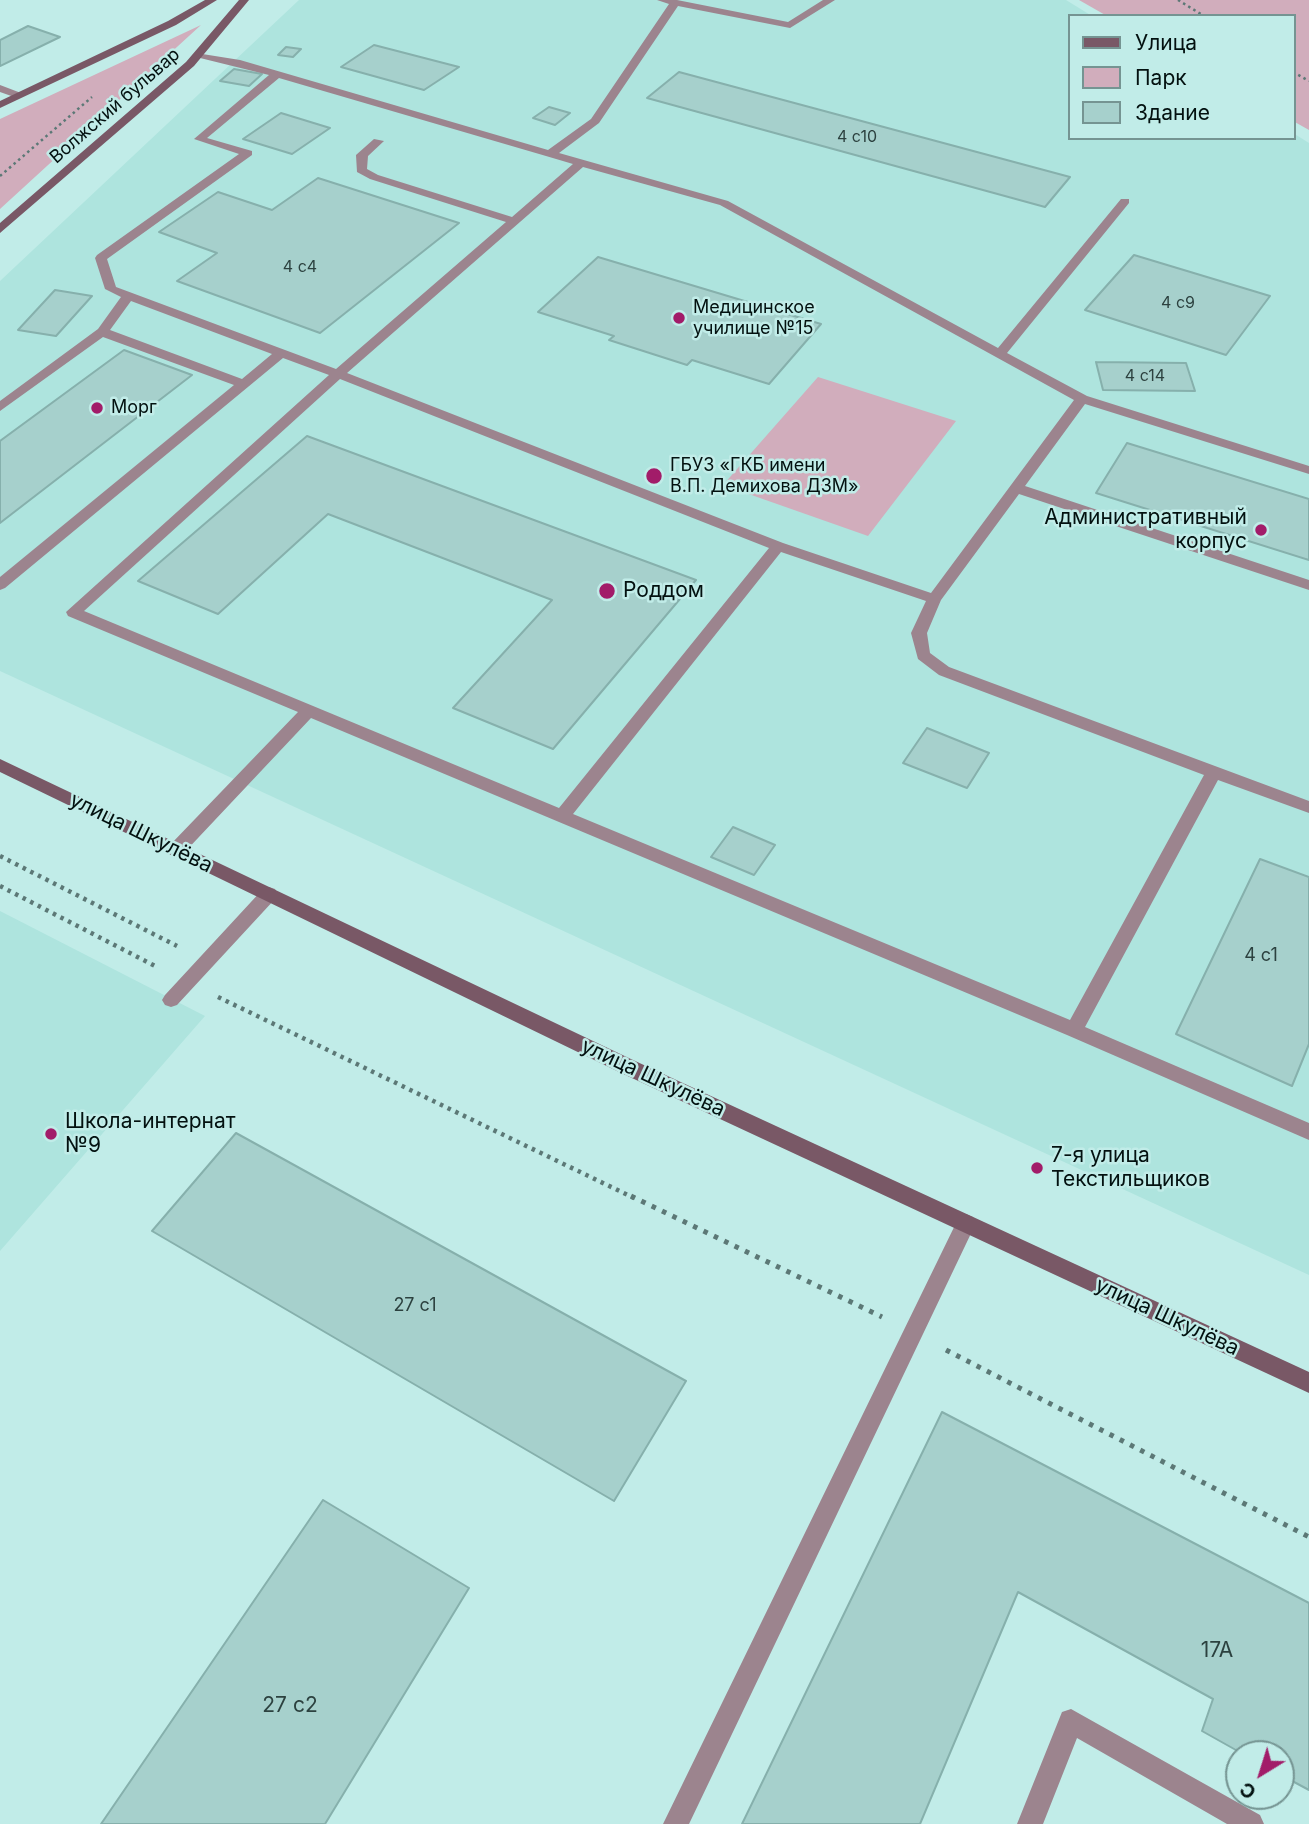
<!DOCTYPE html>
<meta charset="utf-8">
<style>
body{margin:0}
#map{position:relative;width:1309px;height:1824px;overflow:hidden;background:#c1ece8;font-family:Inter,sans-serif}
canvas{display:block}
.legend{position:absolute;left:1068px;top:14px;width:228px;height:126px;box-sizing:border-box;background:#c1ece8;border:2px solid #759492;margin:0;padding:9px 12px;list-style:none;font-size:21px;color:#031110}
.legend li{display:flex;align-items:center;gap:14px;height:35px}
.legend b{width:35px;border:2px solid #759492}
.north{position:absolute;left:1225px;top:1740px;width:70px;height:70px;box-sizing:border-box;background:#c1ece8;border:2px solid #759492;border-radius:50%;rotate:218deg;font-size:19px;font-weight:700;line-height:28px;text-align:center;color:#031110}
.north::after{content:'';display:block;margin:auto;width:24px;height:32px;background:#a21c69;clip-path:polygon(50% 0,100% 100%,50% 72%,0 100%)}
</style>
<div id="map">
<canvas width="1309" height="1824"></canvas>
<ul class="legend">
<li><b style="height:9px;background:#795866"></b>Улица</li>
<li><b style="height:19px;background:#d1adbc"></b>Парк</li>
<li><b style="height:19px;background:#a6d0cc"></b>Здание</li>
</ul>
<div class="north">С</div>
</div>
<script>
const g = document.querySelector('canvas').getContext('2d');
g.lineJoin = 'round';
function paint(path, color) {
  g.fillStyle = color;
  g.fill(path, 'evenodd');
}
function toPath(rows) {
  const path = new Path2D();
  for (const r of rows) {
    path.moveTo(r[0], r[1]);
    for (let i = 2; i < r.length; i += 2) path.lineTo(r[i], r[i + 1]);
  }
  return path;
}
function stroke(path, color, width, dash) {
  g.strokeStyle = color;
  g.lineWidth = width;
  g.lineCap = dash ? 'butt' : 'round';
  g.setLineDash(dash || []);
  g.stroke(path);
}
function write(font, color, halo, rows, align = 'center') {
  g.font = font + ' Inter,sans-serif';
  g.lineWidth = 5;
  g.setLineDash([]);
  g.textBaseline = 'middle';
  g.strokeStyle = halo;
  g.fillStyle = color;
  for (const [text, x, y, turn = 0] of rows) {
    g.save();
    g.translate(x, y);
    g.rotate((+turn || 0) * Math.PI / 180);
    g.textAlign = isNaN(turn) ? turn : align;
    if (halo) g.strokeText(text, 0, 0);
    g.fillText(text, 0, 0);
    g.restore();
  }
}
const built = toPath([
 [299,0,1066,0,1092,16,1069,16,1069,138,1293,138,1293,133,1309,143,1309,1275,0,671,0,281],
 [0,911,205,1016,0,1251]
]);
const green = toPath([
 [1079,0,1309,0,1309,130,1293,121,1293,16,1107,16],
 [201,25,0,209,0,119],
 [818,377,956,421,868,536,723,485]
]);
const building = toPath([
 [28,26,60,37,0,66,0,40,28,26],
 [374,45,459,67,424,90,341,67,374,45],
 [286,47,301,49,293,57,278,55,286,47],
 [234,69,262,74,249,86,220,81,234,69],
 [679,72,1070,177,1045,207,647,98,679,72],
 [549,107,570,113,555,125,533,118,549,107],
 [281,113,330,128,292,154,243,139,281,113],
 [318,178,459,223,320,333,177,281,217,253,159,232,218,192,272,210,318,178],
 [1134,255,1270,296,1226,355,1085,310,1134,255],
 [598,257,821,324,769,384,692,360,687,365,609,340,614,336,538,312,598,257],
 [55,290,92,296,56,336,18,330,55,290],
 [124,350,192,375,0,523,0,441,124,350],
 [1096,362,1186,363,1195,391,1103,390,1096,362],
 [307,436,696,580,553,749,453,708,552,600,328,514,218,614,138,581,307,436],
 [1127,443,1309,499,1309,560,1096,493,1127,443],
 [927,728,989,753,967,788,903,763,927,728],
 [733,827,775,845,754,875,711,857,733,827],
 [1260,859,1309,877,1309,1044,1292,1086,1176,1034,1260,859],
 [236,1133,686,1381,614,1501,152,1231,236,1133],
 [942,1412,1309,1603,1309,1790,1281,1775,1281,1754,1243,1754,1202,1731,1213,1699,1018,1592,920,1824,742,1824,942,1412],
 [323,1500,469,1588,325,1824,101,1824,323,1500]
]);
const pathFar2 = toPath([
 [1178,0,1204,16],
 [1293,72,1309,81],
 [0,176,92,97]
]);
const pathFar1 = toPath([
 [0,856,177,946],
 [0,886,157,967],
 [218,997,634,1198]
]);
const path = toPath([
 [631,1196,882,1317],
 [946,1350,1309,1537]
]);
const lane = toPath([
 [657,0,677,0,788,22,823,0,835,0,790,28,678,6,599,123,559,153,728,201,998,348,1121,199,1129,199,1129,203,1007,353,1087,396,1309,466,1309,474,1085,404,1025,486,1309,580,1309,590,1019,494,941,600,927,633,930,653,949,667,1309,801,1309,813,1218,780,1085,1027,1309,1123,1309,1140,1067,1035,311,718,182,855,170,855,168,850,170,845,298,712,68,616,66,612,329,375,283,358,5,588,0,590,0,577,234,385,103,337,0,411,0,401,98,329,121,297,105,289,95,258,97,255,239,154,194,139,269,75,196,57,196,53,240,60,548,150,591,119,669,4,657,0],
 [279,78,546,156,573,164,512,217,378,175,367,169,368,156,384,141,374,139,356,155,357,172,370,179,506,222,336,369,116,287,107,259,252,155,252,151,207,138,279,78],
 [583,167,720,205,1074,400,931,593,783,543,347,373,583,167],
 [131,301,272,354,242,379,110,330,131,301],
 [340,379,769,548,559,808,84,611,340,379],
 [781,552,926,601,911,633,918,659,939,675,1204,775,1070,1020,573,814,781,552],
 [0,85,21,93,22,95,17,98,0,92,0,85],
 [269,887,275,889,278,894,275,899,177,1005,171,1007,165,1005,162,1000,165,995,263,889,269,887],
 [966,1214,973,1217,976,1223,689,1824,663,1824,959,1217,966,1214],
 [1071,1709,1260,1815,1264,1824,1227,1824,1077,1738,1043,1824,1017,1824,1062,1712,1071,1709]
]);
const secondary = toPath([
 [205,0,217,0,176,25,0,108,0,101,168,21,205,0],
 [239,0,249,0,194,66,0,233,0,223,186,62,239,0],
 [0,759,633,1060,1309,1372,1309,1393,619,1072,0,772,0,759]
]);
const markers = [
 [679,318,7,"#a21c69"],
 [97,408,7,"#a21c69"],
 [654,476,9,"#a21c69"],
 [1261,530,7,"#a21c69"],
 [607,591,9,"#a21c69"],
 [51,1134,7,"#a21c69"],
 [1037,1168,7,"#a21c69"]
];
const farNumbernames = [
 ["4 с10",857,137],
 ["4 с4",300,267],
 ["4 с9",1178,303],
 ["4 с14",1145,376]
];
const farStreetnames = [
 ["Волжский бульвар",115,106,-41]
];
const farPoinames = [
 ["Медицинское",693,308],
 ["училище №15",693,329],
 ["Морг",111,408],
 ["ГБУЗ «ГКБ имени",670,466],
 ["В.П. Демихова ДЗМ»",670,487]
];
const numberNames = [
 ["4 с1",1261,956],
 ["27 с1",415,1306]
];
const poiNames = [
 ["Административный",1247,518,"right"],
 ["корпус",1247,542,"right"],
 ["Роддом",623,591],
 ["Школа-интернат",65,1122],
 ["№9",65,1146],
 ["7-я улица",1051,1156],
 ["Текстильщиков",1051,1180]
];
const streetNames = [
 ["улица Шкулёва",141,833,26],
 ["улица Шкулёва",653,1078,25],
 ["улица Шкулёва",1167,1317,25]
];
const nearNumbernames = [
 ["17А",1217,1651],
 ["27 с2",290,1706]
];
paint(built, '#aee4de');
paint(green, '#d1adbc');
paint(building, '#a6d0cc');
stroke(building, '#86b0ac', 2);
stroke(pathFar2, '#5c7876', 2.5, [2.5, 3.5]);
stroke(pathFar1, '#5c7876', 4.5, [3.5, 5]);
stroke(path, '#5c7876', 5, [4.5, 7]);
paint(lane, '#9c848e');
paint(secondary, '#795866');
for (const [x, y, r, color] of markers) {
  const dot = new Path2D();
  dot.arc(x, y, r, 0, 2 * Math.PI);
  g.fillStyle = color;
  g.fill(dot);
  stroke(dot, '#c1ece8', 2.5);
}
write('16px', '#2c413f', null, farNumbernames);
write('18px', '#031110', '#c1ece8', farStreetnames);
write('18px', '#031110', '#c1ece8', farPoinames, 'left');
write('18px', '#2c413f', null, numberNames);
write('21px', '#031110', '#c1ece8', poiNames, 'left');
write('21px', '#031110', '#c1ece8', streetNames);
write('21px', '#2c413f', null, nearNumbernames);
</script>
